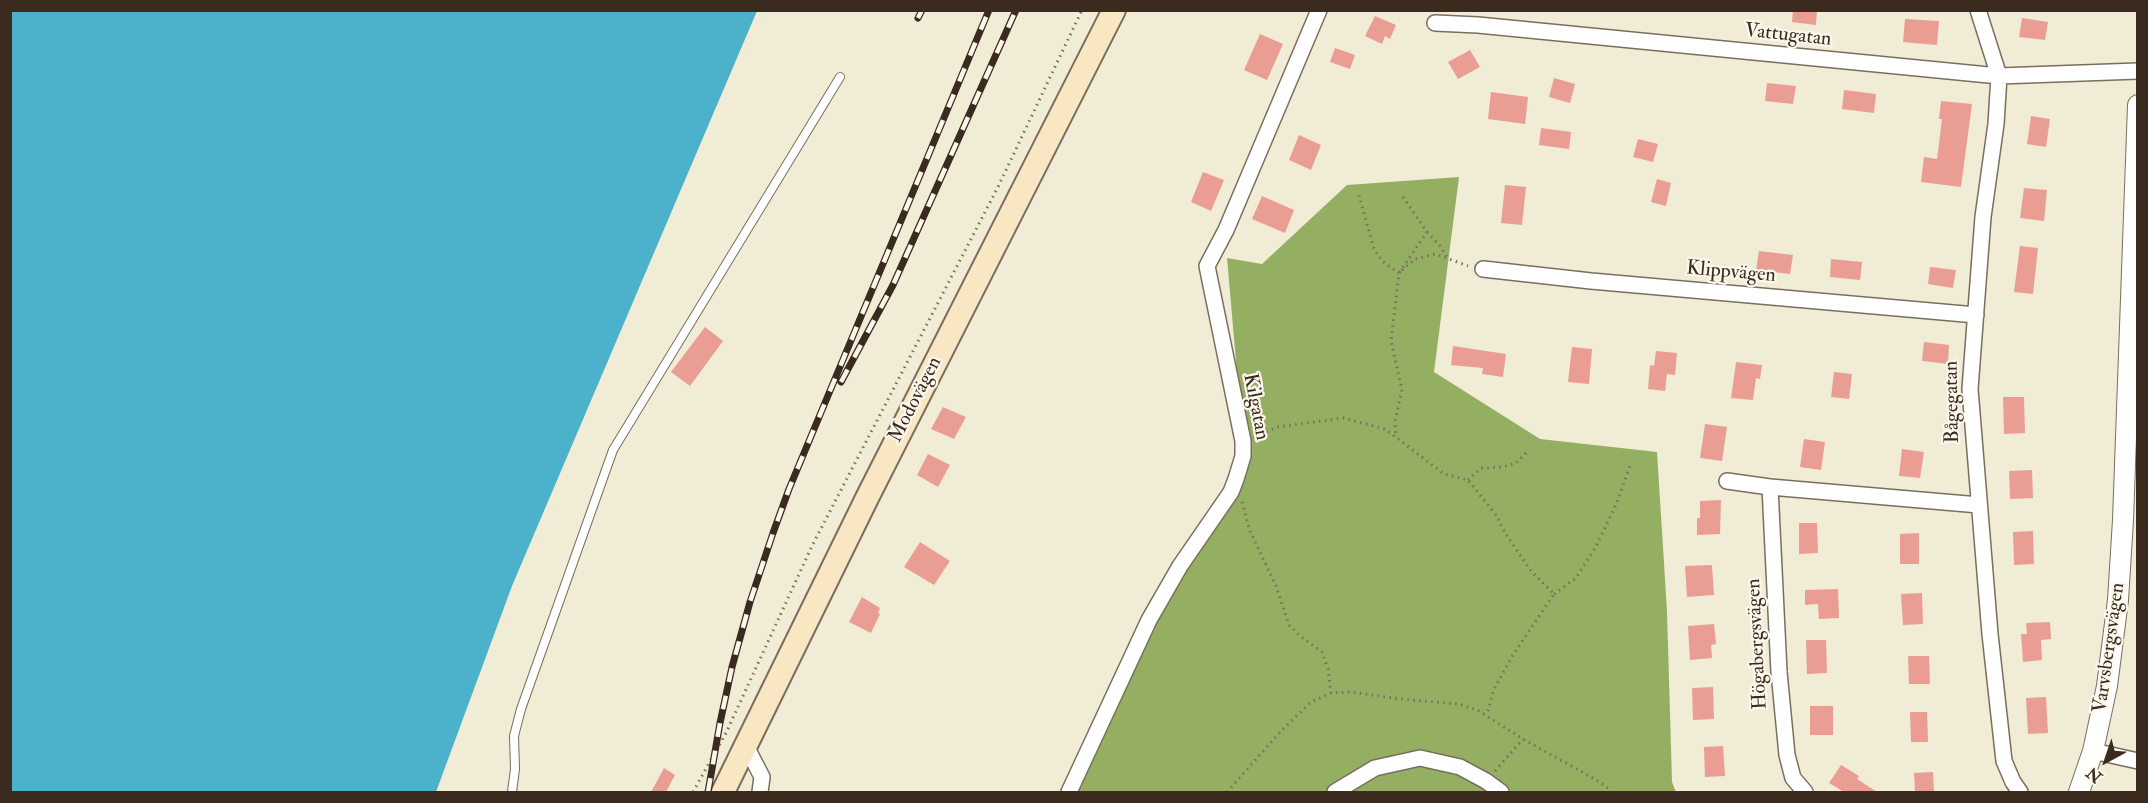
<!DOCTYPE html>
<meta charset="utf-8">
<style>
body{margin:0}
#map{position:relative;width:2148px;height:803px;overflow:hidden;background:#f1ecd5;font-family:"IM FELL Double Pica",serif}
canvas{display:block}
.frame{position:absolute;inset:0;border:12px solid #3b2a1e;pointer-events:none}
.north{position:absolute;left:2076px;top:731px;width:60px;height:60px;-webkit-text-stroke:4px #fbf7ec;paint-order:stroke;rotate:220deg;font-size:16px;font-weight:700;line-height:24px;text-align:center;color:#3b2a1e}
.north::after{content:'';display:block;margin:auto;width:21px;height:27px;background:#3b2a1e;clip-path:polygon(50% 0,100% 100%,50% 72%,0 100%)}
</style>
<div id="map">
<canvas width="2148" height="803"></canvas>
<div class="frame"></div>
<div class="north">N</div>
</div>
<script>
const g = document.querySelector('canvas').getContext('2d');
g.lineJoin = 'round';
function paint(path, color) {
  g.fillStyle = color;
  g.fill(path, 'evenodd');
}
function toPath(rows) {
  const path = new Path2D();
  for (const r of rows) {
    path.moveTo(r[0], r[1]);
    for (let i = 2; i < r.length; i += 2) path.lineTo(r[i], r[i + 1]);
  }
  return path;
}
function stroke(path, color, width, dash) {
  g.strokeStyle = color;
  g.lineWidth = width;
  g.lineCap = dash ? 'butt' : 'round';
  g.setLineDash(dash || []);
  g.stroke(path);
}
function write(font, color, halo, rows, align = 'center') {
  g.font = font + ' "IM FELL Double Pica",serif';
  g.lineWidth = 4.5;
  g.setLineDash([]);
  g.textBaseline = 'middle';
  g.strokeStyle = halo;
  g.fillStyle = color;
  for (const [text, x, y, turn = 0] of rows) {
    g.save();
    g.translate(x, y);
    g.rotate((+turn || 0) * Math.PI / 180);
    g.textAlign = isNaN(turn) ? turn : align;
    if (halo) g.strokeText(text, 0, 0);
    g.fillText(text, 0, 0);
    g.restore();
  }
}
const forest = toPath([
 [1459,177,1434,372,1540,439,1657,452,1667,611,1672,782,1676,792,1076,792,1149,620,1231,492,1243,441,1227,258,1262,264,1347,185]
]);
const water = toPath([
 [10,11,757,11,512,586,436,792,11,792]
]);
const building = toPath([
 [1793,10,1817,10,1816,25,1792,22],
 [1375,16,1396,25,1390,39,1385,36,1382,44,1365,36],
 [2022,18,2048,22,2045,40,2019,37],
 [1905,19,1939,21,1937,45,1903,42],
 [1260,34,1283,44,1267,80,1244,70],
 [1335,48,1355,55,1350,69,1330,62],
 [1470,50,1480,67,1458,79,1448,62],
 [1554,78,1575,84,1570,103,1549,97],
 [1767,83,1796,86,1793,104,1765,101],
 [1844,90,1876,94,1874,113,1842,109],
 [1491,92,1528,97,1525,124,1488,119],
 [1941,101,1972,104,1961,187,1921,182,1924,157,1937,159,1942,119,1939,119],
 [2031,116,2050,119,2046,147,2027,144],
 [1541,128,1571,132,1569,149,1539,145],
 [1299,135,1321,145,1311,170,1289,160],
 [1638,139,1658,144,1653,162,1633,157],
 [1203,172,1224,180,1211,211,1191,202],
 [1657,179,1671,183,1666,206,1651,202],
 [1505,185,1526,187,1522,225,1501,223],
 [2024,188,2047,190,2044,221,2020,218],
 [1262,196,1294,210,1285,233,1252,219],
 [2020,246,2038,248,2033,294,2014,292],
 [1759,251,1793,255,1790,274,1756,270],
 [1831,259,1862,262,1860,280,1830,277],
 [1930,267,1956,270,1953,288,1928,284],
 [705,327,723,341,690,386,671,372],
 [1924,342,1949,345,1948,364,1922,361],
 [1453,346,1506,354,1503,377,1482,374,1483,368,1451,365],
 [1572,347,1592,349,1589,384,1568,382],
 [1656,351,1677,353,1675,375,1667,374,1665,391,1648,389,1650,365,1654,366],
 [1736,362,1762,365,1760,379,1756,378,1753,400,1731,398],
 [1834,372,1852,374,1849,399,1831,397],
 [2003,397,2024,397,2025,433,2004,434],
 [943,407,966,417,954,439,931,429],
 [1705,424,1727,427,1722,461,1700,458],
 [1804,439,1825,442,1821,470,1800,467],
 [1902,449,1924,452,1920,478,1899,476],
 [928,454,950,465,938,487,917,475],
 [2032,470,2033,498,2010,499,2009,471],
 [1721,500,1720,534,1697,535,1697,518,1700,518,1700,501],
 [1799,523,1817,523,1818,553,1799,554],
 [2033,531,2034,564,2014,565,2013,532],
 [1919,533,1919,564,1900,564,1900,534],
 [920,542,950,561,934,585,904,567],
 [1712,565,1714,595,1687,597,1685,566],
 [1838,589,1839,618,1819,619,1818,604,1805,605,1805,590],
 [1922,593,1923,624,1903,625,1901,594],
 [862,597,880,608,878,613,880,614,871,633,849,622],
 [2050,622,2051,639,2041,640,2042,660,2023,662,2021,634,2027,634,2026,623],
 [1714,624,1716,644,1711,645,1712,658,1690,660,1688,626],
 [1806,640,1826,640,1827,673,1807,674],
 [1908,656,1929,656,1930,684,1909,684],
 [1713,687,1714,719,1693,720,1692,688],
 [2046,697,2048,733,2028,734,2026,698],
 [1810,706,1833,706,1833,735,1810,735],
 [1910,712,1927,712,1928,742,1911,742],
 [1723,746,1725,776,1705,777,1704,747],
 [1841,765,1859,776,1857,779,1877,792,1844,792,1829,783],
 [664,768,675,775,666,792,651,792],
 [1933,772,1934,792,1915,792,1914,773]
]);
const path = toPath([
 [1359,195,1374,249,1382,261,1399,273,1391,341,1402,390,1395,421,1396,437],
 [1403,197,1427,232,1399,273,1415,259,1436,254,1468,266],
 [1427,232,1440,246,1448,259],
 [1255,436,1278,427,1343,418,1385,429,1444,474,1468,480,1496,515,1505,533,1531,571,1554,594,1513,655,1494,689,1487,714],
 [1468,480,1481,468,1503,467,1516,463,1529,450],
 [1242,502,1250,531,1276,586,1289,625,1300,636,1322,652,1328,669,1331,693],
 [1554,594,1576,578,1595,548,1616,505,1631,463],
 [1495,771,1523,739],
 [693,792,726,733,812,546,998,187,1082,10],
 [1227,792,1281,731,1311,702,1331,693,1352,692,1399,699,1459,704,1477,710,1523,739,1600,782,1612,792]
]);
const service = toPath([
 [512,792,515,769,514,736,521,709,613,450,840,77]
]);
const minor = toPath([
 [1978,10,1999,76,1996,124,1983,217,1970,389,1990,634,2004,761,2013,782,2020,792],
 [1435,23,1478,25,1999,76,2138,71],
 [1483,269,1591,281,1976,315],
 [1727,481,1770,487],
 [745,744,762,777,760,792],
 [2093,751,2138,761],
 [1069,792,1149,620,1180,566,1231,492,1236,479,1243,456,1243,441,1207,266,1226,230,1319,10],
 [1335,792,1375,768,1420,758,1460,767,1486,781,1501,792],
 [1805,792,1793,778,1787,755,1779,672,1770,487,1979,505]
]);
const tertiary = toPath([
 [2079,792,2093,751,2107,686,2118,600,2123,520,2138,105]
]);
const secondary = toPath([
 [723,792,868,496,1114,10]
]);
const rail = toPath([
 [918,18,922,10],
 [841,382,893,285,1016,10],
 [708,792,720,723,732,667,750,602,773,533,789,489,989,10]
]);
const streetNames = [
 ["Vattugatan",1788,36,6],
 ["Klippvägen",1731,273,5],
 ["Modovägen",916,400,-63],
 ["Bågegatan",1953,402,-91],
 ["Kilgatan",1255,407,79],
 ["Högabergsvägen",1758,644,-93],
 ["Varvsbergsvägen",2110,648,-82]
];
paint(forest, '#94af61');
paint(water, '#4cb1cb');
paint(building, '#ea9e93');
stroke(service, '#7b6e5e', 10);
stroke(minor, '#7b6e5e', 18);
stroke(tertiary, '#7b6e5e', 22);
stroke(secondary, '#7b6e5e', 26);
stroke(path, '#7b6e5e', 3, [1.5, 4.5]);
stroke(service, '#fff', 8);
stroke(minor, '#fff', 15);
stroke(tertiary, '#fff', 20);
stroke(secondary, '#f9e7c3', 22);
stroke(rail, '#3b2a1e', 7);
stroke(rail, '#fbf7ec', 4.5, [14]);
write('20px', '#3b2a1e', '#fbf7ec', streetNames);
</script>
